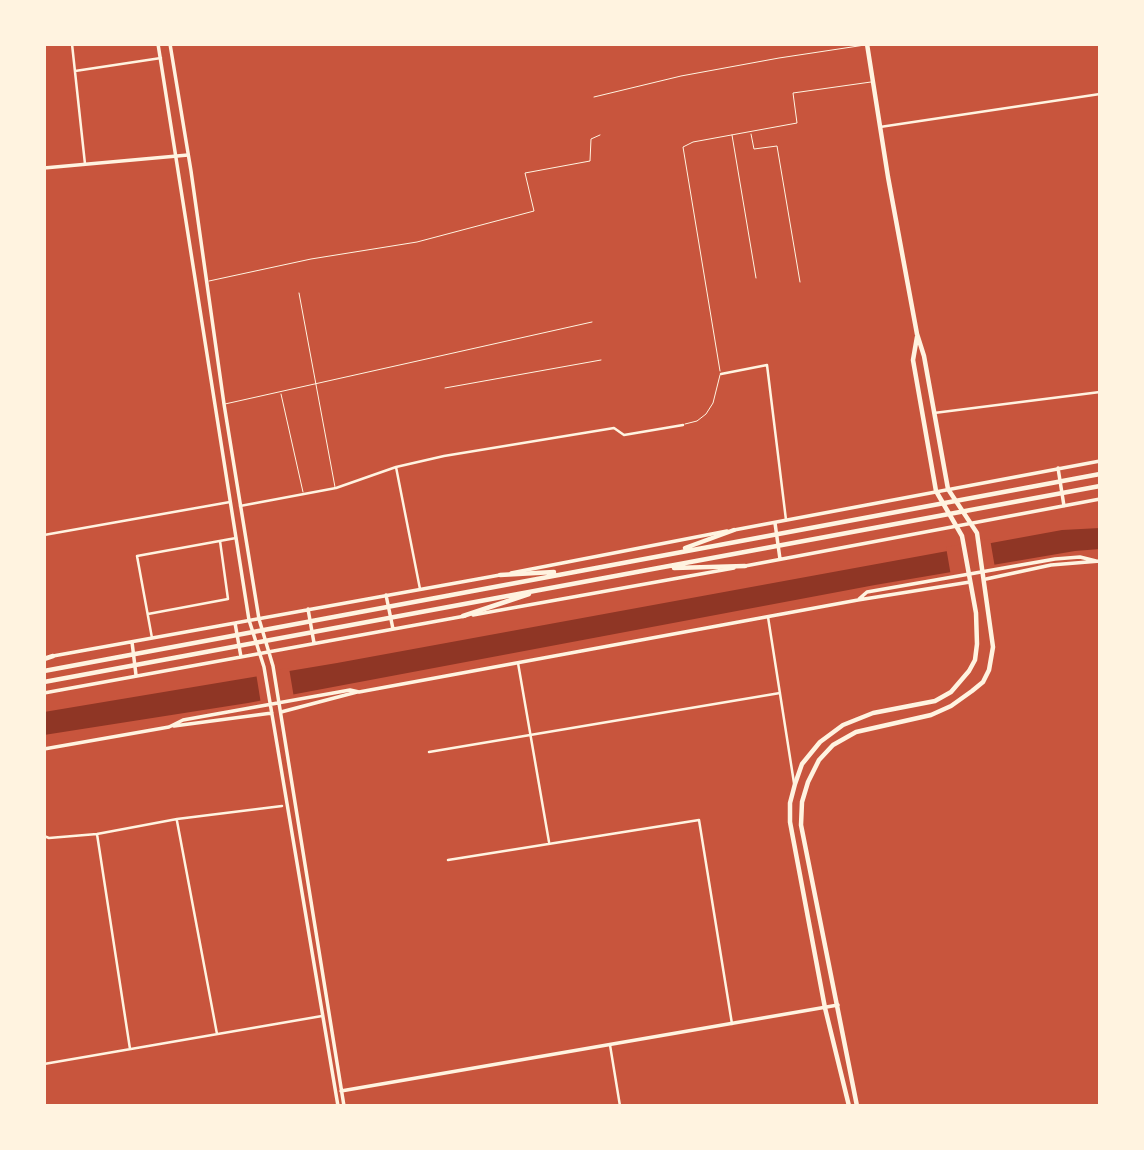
<!DOCTYPE html>
<style>
body{margin:0}
#map{position:relative;width:1144px;height:1150px;overflow:hidden;background:#c8553d;font-family:"Titillium Web",sans-serif}
canvas{display:block}
.frame{position:absolute;inset:0;border:46px solid #fff3e0;pointer-events:none}
</style>
<div id="map">
<canvas width="1144" height="1150"></canvas>
<div class="frame"></div>
</div>
<script>
const g = document.querySelector('canvas').getContext('2d');
g.lineJoin = 'round';
function paint(path, color) {
  g.fillStyle = color;
  g.fill(path, 'evenodd');
}
function toPath(rows) {
  const path = new Path2D();
  for (const r of rows) {
    path.moveTo(r[0], r[1]);
    for (let i = 2; i < r.length; i += 2) path.lineTo(r[i], r[i + 1]);
  }
  return path;
}
function stroke(path, color, width, dash) {
  g.strokeStyle = color;
  g.lineWidth = width;
  g.lineCap = dash ? 'butt' : 'round';
  g.setLineDash(dash || []);
  g.stroke(path);
}
const water = toPath([
 [1100,528,1100,549,1075,551,875,585,248,703,44,735,44,712,337,663,1062,530]
]);
const pier = toPath([
 [990,539,995,568,951,576,946,547],
 [289,668,294,698,261,704,256,673]
]);
const service = toPath([
 [594,97,681,76,779,58,865,45],
 [751,134,754,149,777,146,800,282],
 [732,135,756,278],
 [209,281,311,259,417,242,534,211,525,173,590,161,591,139,600,135],
 [299,293,335,487],
 [720,371,683,147,693,142,797,123,793,93,871,82],
 [445,388,601,360],
 [281,394,303,492],
 [225,404,592,322],
 [685,424,697,421,706,414,713,403,720,375]
]);
const minor = toPath([
 [72,44,85,164],
 [75,71,161,58],
 [880,127,1100,94],
 [721,374,767,365,786,520],
 [934,413,1100,392],
 [396,467,420,589],
 [240,506,336,488,396,467,444,456,614,428,624,435,683,425],
 [44,535,230,502],
 [148,614,228,599,220,541],
 [768,617,794,783],
 [152,638,137,556,236,538],
 [518,663,549,842],
 [429,752,780,693],
 [177,821,217,1034],
 [97,834,130,1049],
 [44,836,49,838,97,834,177,819,282,806],
 [448,860,699,820,732,1024],
 [610,1045,620,1106],
 [44,1064,322,1016]
]);
const tertiary = toPath([
 [44,168,188,155],
 [1058,468,1064,506],
 [775,523,780,559],
 [734,530,1100,461],
 [745,566,1100,499],
 [511,573,727,531],
 [986,579,1051,565,1100,561],
 [386,595,393,629],
 [859,599,867,592,1055,559,1080,557,1096,561],
 [308,609,314,643],
 [473,615,734,568],
 [259,619,273,666,344,1106],
 [249,620,264,667,338,1106],
 [235,623,241,657],
 [132,642,136,675],
 [53,656,500,575],
 [44,693,465,616],
 [281,712,357,692],
 [174,726,272,713],
 [44,749,169,727,183,720,350,690,359,692,858,600,970,582],
 [341,1091,838,1005]
]);
const secondary = toPath([
 [158,44,249,620],
 [170,44,191,171,224,404,259,619]
]);
const primary = toPath([
 [849,1106,825,1008,790,822,790,803,795,784,802,764,820,742,843,725,873,713,935,701,951,692,969,671,975,660,977,644,976,613,962,536,936,491,913,360,917,337],
 [857,1106,801,825,802,802,808,782,819,760,833,745,856,732,931,715,951,706,972,691,983,682,989,670,993,647,977,533,948,489,924,356,917,334,888,177,867,44]
]);
const trunk = toPath([
 [685,548,734,530],
 [674,568,745,566],
 [500,575,554,572],
 [463,616,529,594],
 [44,659,53,656],
 [44,671,1100,474],
 [44,682,1100,486]
]);
paint(water, '#8f3625');
paint(pier, '#c8553d');
stroke(service, '#fff3e0', 1);
stroke(minor, '#fff3e0', 2.5);
stroke(tertiary, '#fff3e0', 3.5);
stroke(secondary, '#fff3e0', 3.5);
stroke(primary, '#fff3e0', 4.5);
stroke(trunk, '#fff3e0', 4.5);
</script>
